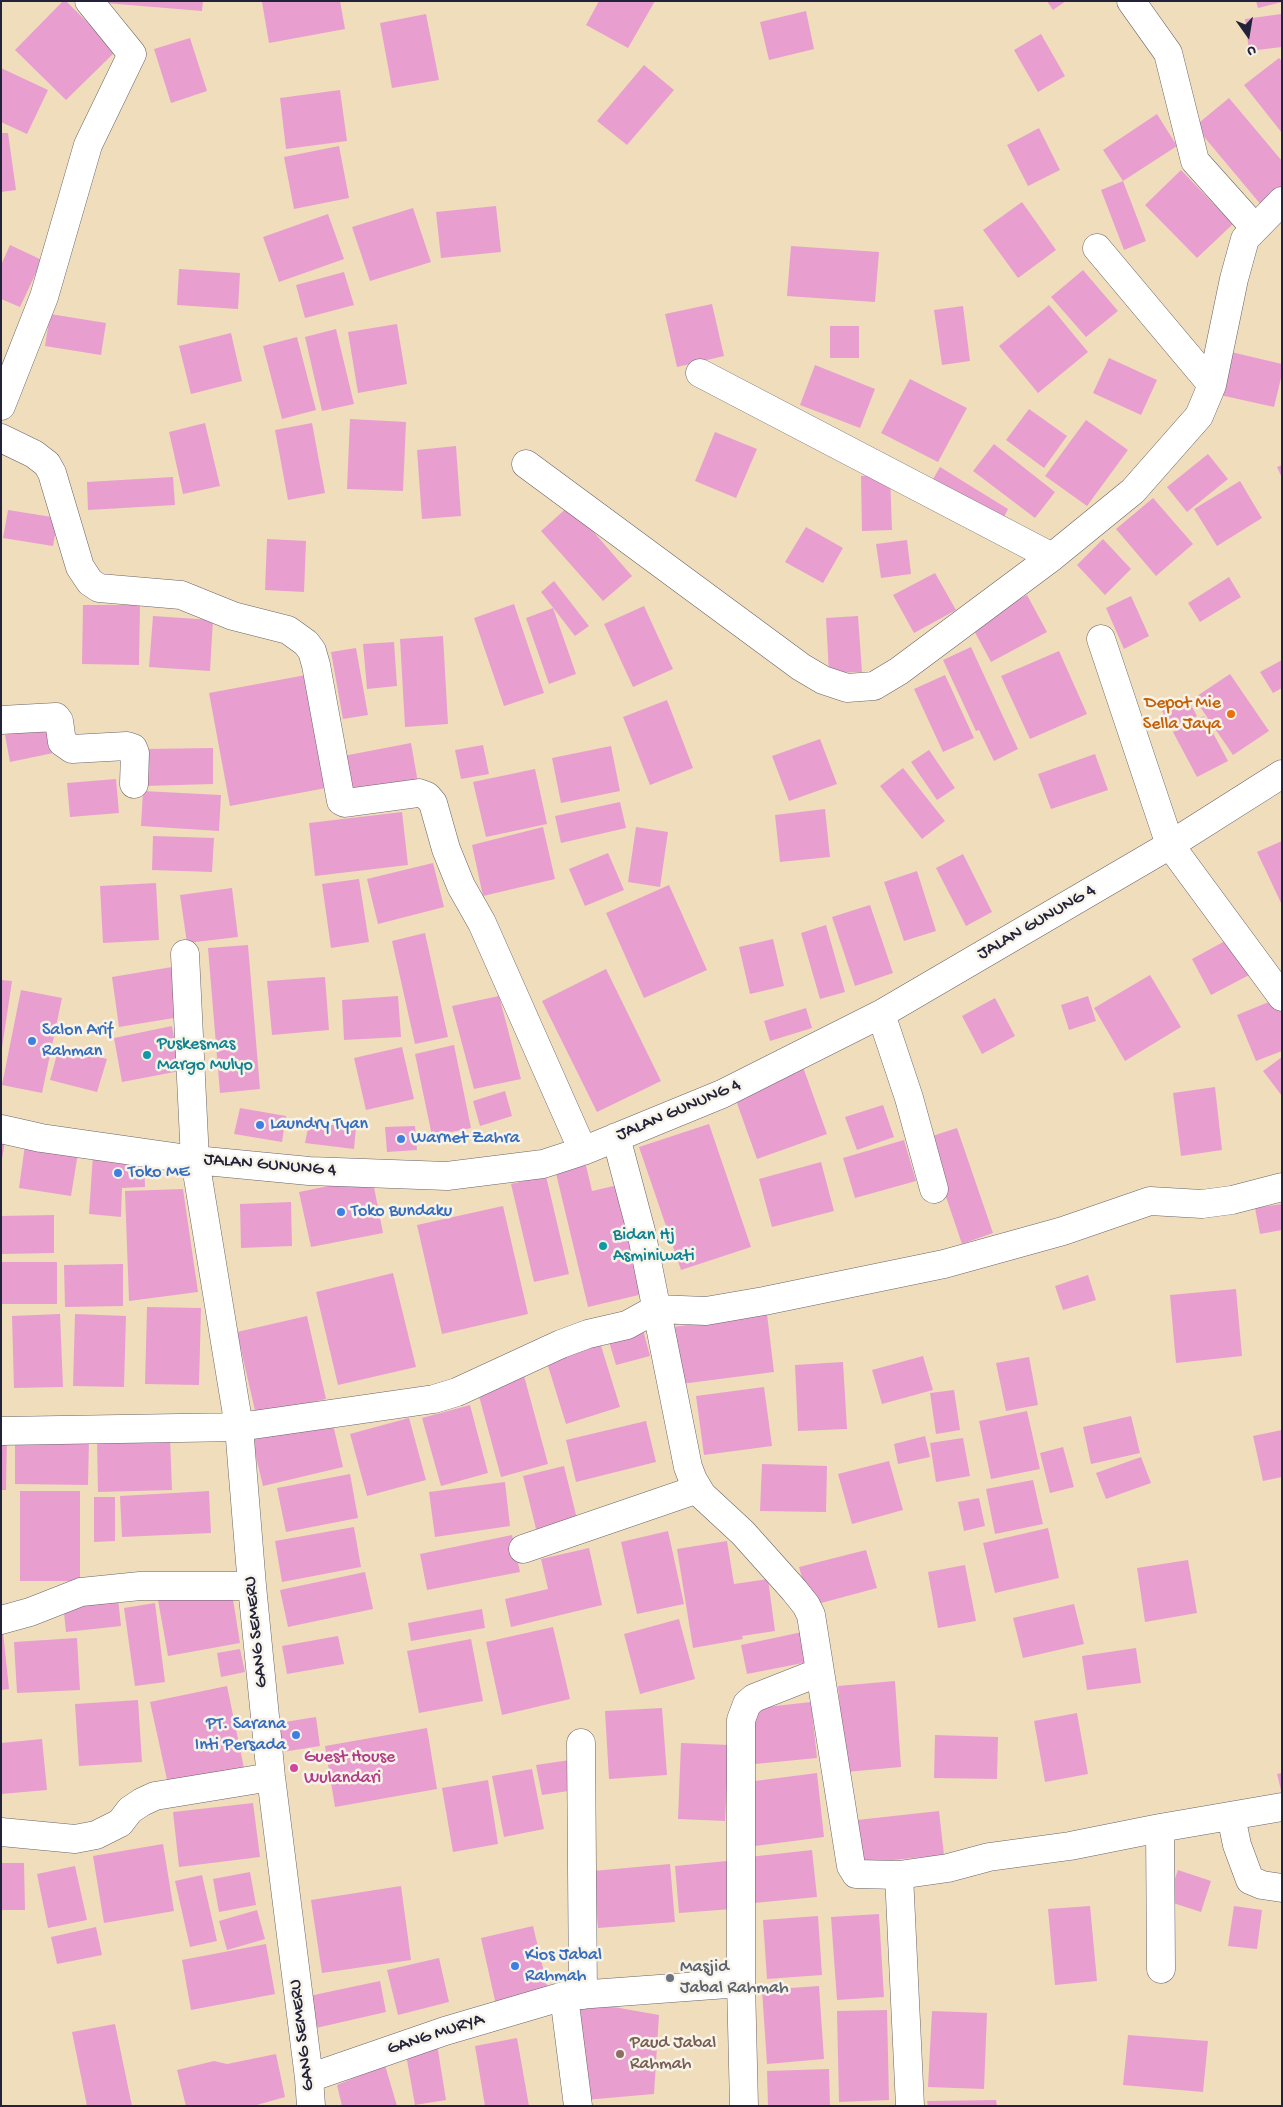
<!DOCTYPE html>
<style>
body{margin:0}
#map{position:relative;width:1283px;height:2107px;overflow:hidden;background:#f0ddbc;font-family:"Gochi Hand",sans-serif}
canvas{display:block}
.frame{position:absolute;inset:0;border:2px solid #22223b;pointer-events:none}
.north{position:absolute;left:1223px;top:10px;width:50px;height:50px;-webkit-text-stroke:4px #f7f3e8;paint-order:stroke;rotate:167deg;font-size:14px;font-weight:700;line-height:20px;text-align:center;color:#22223b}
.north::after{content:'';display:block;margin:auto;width:18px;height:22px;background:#22223b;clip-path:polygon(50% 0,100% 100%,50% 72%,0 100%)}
</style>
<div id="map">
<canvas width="1283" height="2107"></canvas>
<div class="frame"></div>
<div class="north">U</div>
</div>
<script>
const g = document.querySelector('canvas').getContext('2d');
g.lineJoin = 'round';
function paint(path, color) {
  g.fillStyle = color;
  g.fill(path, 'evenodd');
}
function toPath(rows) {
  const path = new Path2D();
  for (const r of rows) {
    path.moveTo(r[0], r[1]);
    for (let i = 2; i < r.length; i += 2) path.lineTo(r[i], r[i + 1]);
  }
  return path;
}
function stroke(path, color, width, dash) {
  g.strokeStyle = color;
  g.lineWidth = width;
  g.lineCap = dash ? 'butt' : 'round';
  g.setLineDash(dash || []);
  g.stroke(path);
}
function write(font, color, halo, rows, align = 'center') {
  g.font = font + ' "Gochi Hand",sans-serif';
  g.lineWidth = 5;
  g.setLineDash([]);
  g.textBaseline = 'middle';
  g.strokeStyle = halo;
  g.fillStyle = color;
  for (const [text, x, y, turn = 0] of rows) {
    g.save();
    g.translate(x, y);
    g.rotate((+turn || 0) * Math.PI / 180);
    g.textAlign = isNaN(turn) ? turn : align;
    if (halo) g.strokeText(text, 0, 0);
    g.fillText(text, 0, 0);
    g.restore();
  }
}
const building = toPath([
 [63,1,66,1,116,51,66,100,15,50],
 [105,1,203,1,202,11,105,3],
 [340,1,345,29,269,43,262,2],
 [599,1,655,1,628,48,586,25],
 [1047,1,1066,1,1053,10],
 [1256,1,1282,1,1282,2,1258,8],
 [806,11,814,49,769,60,760,22],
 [426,14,439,80,392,88,380,23],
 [1281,14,1282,47,1249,51,1245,19],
 [1041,34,1065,76,1038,92,1014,50],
 [190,38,207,91,171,103,154,49],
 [1279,58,1282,61,1282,133,1244,85],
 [644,65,674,90,627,145,597,121],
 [1,68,48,90,27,134,1,122],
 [340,90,347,141,286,149,280,98],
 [1229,98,1282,161,1282,189,1262,206,1195,126],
 [1157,114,1177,146,1123,181,1103,150],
 [1039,128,1060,170,1028,186,1007,145],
 [1,133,8,133,16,190,1,192],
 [339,146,349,198,294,209,284,157],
 [1181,170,1233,224,1197,258,1145,205],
 [1123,181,1146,241,1124,250,1101,190],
 [1022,202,1056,250,1018,278,983,230],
 [496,206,501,252,441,258,436,212],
 [413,208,431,262,370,281,352,227],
 [328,214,344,259,279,282,263,237],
 [10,245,42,260,20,307,1,299,1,265],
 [791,246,879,252,875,302,787,296],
 [179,269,240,273,238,309,177,305],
 [1083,270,1118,311,1086,337,1051,297],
 [344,272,354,305,305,318,296,285],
 [712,304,724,356,677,367,665,314],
 [1049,305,1088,352,1038,393,999,346],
 [963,306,970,361,942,365,934,310],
 [50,314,106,323,101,355,45,346],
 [397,324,407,384,358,393,348,332],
 [830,326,859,326,859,358,830,358],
 [336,329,354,404,322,411,305,337],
 [231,333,242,381,191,394,179,346],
 [297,337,316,410,282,419,263,346],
 [1231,352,1282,364,1282,374,1274,407,1220,395],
 [1109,358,1157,380,1141,415,1093,393],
 [815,365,875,389,860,428,800,405],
 [910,379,967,408,938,462,881,433],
 [1029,409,1067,436,1044,468,1006,440],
 [350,419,406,422,403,491,347,489],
 [1086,420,1128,450,1087,506,1045,476],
 [205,423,220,486,183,494,169,432],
 [312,423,325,493,288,500,275,430],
 [715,432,757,449,736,498,695,481],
 [994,444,1055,492,1035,518,973,471],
 [456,446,461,516,422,519,417,450],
 [1208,454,1228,479,1187,512,1167,487],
 [1282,465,1282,478,1277,467],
 [940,467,1008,509,1001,523,932,481],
 [890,475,892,530,862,531,861,476],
 [173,477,175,505,88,510,87,482],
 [1240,481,1262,518,1217,546,1194,509],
 [1153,498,1193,544,1156,576,1116,529],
 [570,505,632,576,603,601,541,531],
 [8,510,58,518,53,546,3,538],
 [806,527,843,548,823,583,785,562],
 [267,539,306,541,304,592,265,590],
 [1103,539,1131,569,1105,595,1077,565],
 [907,540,911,574,881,578,876,544],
 [935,573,956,610,914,633,893,595],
 [1229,577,1241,597,1200,622,1188,603],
 [554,581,589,626,575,636,541,592],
 [1027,595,1047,632,991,662,971,625],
 [1131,596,1149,636,1124,649,1106,608],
 [514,604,544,693,504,706,474,618],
 [83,605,140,605,139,665,82,664],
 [644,606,673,669,633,687,604,624],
 [553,608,576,674,549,684,526,618],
 [153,616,213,620,210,671,149,667],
 [858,616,862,672,829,673,826,618],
 [443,636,448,724,405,727,400,639],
 [394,642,397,686,367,689,363,644],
 [971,647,1018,749,994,761,979,730,976,731,943,660],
 [356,648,368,715,343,719,331,652],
 [1059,651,1087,714,1030,739,1001,676],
 [1282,660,1282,688,1273,693,1260,672],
 [1230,674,1269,731,1233,755,1194,698],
 [306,675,326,788,230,806,209,693],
 [945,675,974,738,943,752,914,689],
 [1186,696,1197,716,1173,730,1162,711],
 [667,700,693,768,650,785,623,717],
 [1204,716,1228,761,1197,777,1173,732],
 [52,725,58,752,10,762,5,735],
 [820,739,837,784,789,801,772,756],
 [411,743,418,783,347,797,338,757],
 [483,745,489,774,461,779,455,750],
 [611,746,620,791,561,803,552,758],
 [213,748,213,784,145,786,145,749],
 [929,750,955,788,937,800,911,762],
 [1095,754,1108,790,1051,809,1038,774],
 [903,768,945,821,922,839,880,786],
 [535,769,547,824,486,837,473,782],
 [116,779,119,813,70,817,67,783],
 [143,791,221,795,219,831,141,826],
 [620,802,626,828,561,843,555,816],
 [825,809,830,857,780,862,775,815],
 [402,812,408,865,315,876,309,823],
 [543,827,555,879,483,896,472,845],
 [636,827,668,832,660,887,628,882],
 [153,836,214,838,212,872,152,870],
 [1282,841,1282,905,1257,852],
 [608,853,624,890,585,906,569,869],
 [963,854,992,912,966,926,936,868],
 [433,863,444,907,378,924,367,879],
 [917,871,936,931,904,941,884,882],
 [359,879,369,942,331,948,322,884],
 [156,883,159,940,103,943,100,886],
 [669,885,707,970,644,998,606,913],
 [232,888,238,937,187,943,180,895],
 [870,905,893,973,855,986,832,917],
 [826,925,845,992,820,999,801,933],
 [425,933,448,1037,415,1044,392,941],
 [1236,935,1255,972,1211,995,1192,959],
 [773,939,784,986,750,994,739,947],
 [248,945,260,1089,220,1093,208,948],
 [178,966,186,1016,119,1027,112,977],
 [606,969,661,1081,597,1112,542,1001],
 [1150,975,1181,1027,1125,1061,1094,1008],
 [325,977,329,1030,272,1035,267,981],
 [1,980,12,981,2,1048,1,1048],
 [21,990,62,998,42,1093,2,1085],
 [398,996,401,1037,344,1040,342,1000],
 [499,996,521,1079,474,1089,452,1006],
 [1088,996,1096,1021,1069,1030,1061,1005],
 [1281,997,1282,1051,1256,1061,1237,1015],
 [995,998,1015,1036,982,1054,962,1016],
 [806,1008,812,1028,770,1041,764,1021],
 [172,1026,180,1071,122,1082,114,1038],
 [454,1045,471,1128,432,1136,415,1054],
 [59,1047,107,1059,97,1092,50,1080],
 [402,1047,414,1099,366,1110,354,1058],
 [1282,1057,1282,1096,1263,1071],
 [803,1067,827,1134,757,1159,733,1092],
 [1215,1087,1222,1150,1181,1156,1173,1093],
 [505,1091,512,1116,480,1126,473,1101],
 [883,1105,894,1137,857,1150,845,1117],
 [240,1108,286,1116,282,1142,234,1134],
 [309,1123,356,1127,354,1149,305,1143],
 [709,1124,751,1247,681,1270,639,1147],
 [415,1126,417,1150,387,1152,385,1127],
 [957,1128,993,1233,962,1244,926,1138],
 [904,1140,916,1181,855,1198,843,1158],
 [1,1141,5,1141,2,1159,1,1159],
 [25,1145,78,1153,71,1196,19,1188],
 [93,1155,144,1158,145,1187,122,1188,121,1217,89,1214],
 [584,1157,592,1191,618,1185,643,1294,588,1307,554,1165],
 [821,1162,834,1211,772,1227,759,1179],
 [546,1176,569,1274,534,1282,511,1184],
 [372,1177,383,1233,311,1247,299,1192],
 [183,1189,198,1292,129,1301,125,1191],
 [291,1202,292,1246,241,1248,240,1204],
 [1282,1204,1282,1230,1260,1234,1255,1208],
 [503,1206,528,1314,442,1334,417,1225],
 [54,1215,54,1253,1,1254,1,1216],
 [1,1262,57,1262,57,1304,1,1304],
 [123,1264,123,1306,65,1307,64,1265],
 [393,1273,416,1367,338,1385,316,1292],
 [1088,1275,1096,1300,1063,1310,1055,1286],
 [1236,1289,1242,1356,1176,1363,1170,1295],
 [147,1307,201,1308,199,1385,145,1384],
 [60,1314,63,1387,14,1388,12,1316],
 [75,1314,126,1316,124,1387,73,1386],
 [767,1314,774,1372,681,1384,673,1327],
 [307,1316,326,1399,256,1415,237,1332],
 [642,1326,650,1356,616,1365,607,1335],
 [598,1336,620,1407,566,1424,544,1353],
 [923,1356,933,1390,882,1404,872,1370],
 [1029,1357,1038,1405,1006,1411,996,1363],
 [843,1362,847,1429,798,1431,795,1365],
 [523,1372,548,1464,501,1477,476,1385],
 [764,1387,772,1446,704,1455,696,1396],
 [954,1390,960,1430,936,1434,930,1393],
 [470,1405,488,1473,441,1486,422,1418],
 [1027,1411,1040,1469,991,1479,979,1421],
 [331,1416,343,1467,263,1486,251,1436],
 [1131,1416,1140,1453,1091,1464,1083,1427],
 [409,1418,426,1480,367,1496,350,1434],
 [646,1421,656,1462,576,1482,566,1440],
 [1282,1430,1282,1477,1263,1481,1253,1436],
 [925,1436,930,1457,898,1464,894,1444],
 [1,1437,7,1437,6,1490,1,1490],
 [15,1438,89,1439,88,1485,15,1484],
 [170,1438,172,1490,98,1492,97,1441],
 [963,1438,970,1476,936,1482,930,1443],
 [1063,1447,1074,1487,1050,1493,1040,1453],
 [1141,1457,1151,1483,1106,1499,1096,1473],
 [889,1461,903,1510,852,1524,838,1474],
 [762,1464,827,1466,826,1512,760,1511],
 [564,1466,579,1527,538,1537,523,1476],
 [350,1474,358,1518,286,1532,277,1488],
 [1033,1480,1043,1524,995,1534,986,1489],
 [505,1482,510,1526,435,1537,429,1492],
 [20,1491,80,1491,80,1581,20,1581],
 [209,1491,211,1533,122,1537,120,1496],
 [94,1497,115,1497,115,1541,94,1542],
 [979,1498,985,1526,964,1531,958,1502],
 [354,1527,361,1567,282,1582,275,1541],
 [1048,1528,1059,1578,995,1593,983,1543],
 [668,1531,684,1604,637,1614,621,1542],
 [512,1535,520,1572,427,1590,420,1554],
 [727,1541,734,1584,768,1579,775,1631,742,1636,743,1639,693,1648,677,1549],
 [589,1548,602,1605,511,1627,505,1599,548,1589,541,1559],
 [866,1550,877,1588,810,1606,799,1567],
 [1188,1560,1197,1613,1145,1622,1137,1568],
 [965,1565,976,1621,938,1628,928,1572],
 [365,1572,373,1609,288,1627,280,1590],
 [231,1587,240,1643,168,1656,158,1600],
 [118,1598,121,1626,66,1632,63,1603],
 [155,1603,165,1682,135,1686,124,1608],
 [1074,1604,1084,1644,1023,1658,1013,1618],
 [482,1609,485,1628,411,1641,408,1623],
 [679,1619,695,1679,640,1694,624,1634],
 [553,1627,570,1699,502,1715,486,1642],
 [807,1631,813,1661,747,1674,741,1645],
 [3,1632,9,1689,1,1690,1,1633],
 [338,1636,344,1664,287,1674,282,1646],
 [77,1638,80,1690,17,1693,14,1642],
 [471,1639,483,1701,419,1713,407,1651],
 [1136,1648,1141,1683,1087,1690,1082,1656],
 [240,1649,245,1672,221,1677,217,1653],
 [895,1681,901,1767,846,1772,838,1686],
 [227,1686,244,1768,168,1784,150,1702],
 [138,1700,142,1762,79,1766,75,1704],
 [811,1702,817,1758,755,1764,749,1709],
 [662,1708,667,1775,609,1779,605,1711],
 [1077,1713,1088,1774,1045,1782,1034,1721],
 [316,1717,320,1746,276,1753,272,1724],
 [427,1728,437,1789,335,1807,325,1746],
 [935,1735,998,1737,997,1779,934,1778],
 [42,1739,47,1790,1,1794,1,1743],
 [681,1743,729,1745,725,1821,678,1819],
 [570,1760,575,1790,542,1795,536,1765],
 [532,1769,544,1829,504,1837,492,1776],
 [817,1773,824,1837,755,1846,747,1782],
 [1282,1773,1282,1790,1281,1790,1277,1774],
 [488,1780,498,1844,453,1852,442,1788],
 [253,1803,260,1857,179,1867,173,1812],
 [939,1811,944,1855,862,1863,857,1820],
 [163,1844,174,1911,104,1923,93,1856],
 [812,1850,817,1897,754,1903,749,1857],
 [727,1861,732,1909,679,1913,675,1866],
 [1,1863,24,1863,25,1910,1,1910],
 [670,1864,675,1922,598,1928,593,1871],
 [75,1866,87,1920,48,1928,37,1874],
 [1178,1870,1211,1881,1201,1912,1167,1901],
 [250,1872,256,1905,219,1912,213,1879],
 [202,1875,217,1941,190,1947,175,1881],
 [401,1886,411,1960,322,1973,311,1900],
 [1090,1906,1097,1981,1055,1985,1048,1909],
 [1234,1906,1262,1910,1257,1949,1228,1946],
 [257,1910,265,1939,227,1950,219,1921],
 [879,1914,884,1997,837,2000,831,1917],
 [818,1916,822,1975,767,1979,763,1920],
 [533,1926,549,1993,496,2005,481,1938],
 [96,1927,102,1955,57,1964,51,1937],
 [266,1944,275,1994,191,2010,182,1960],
 [439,1958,449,2002,398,2015,387,1970],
 [380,1981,386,2012,316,2028,309,1996],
 [819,1986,824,2059,767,2064,762,1990],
 [580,2001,659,2015,654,2094,585,2100],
 [887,2010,889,2100,839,2102,837,2011],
 [932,2011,987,2013,984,2089,928,2087],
 [115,2024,132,2106,87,2106,72,2032],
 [1128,2035,1208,2041,1203,2092,1123,2085],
 [517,2038,529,2106,485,2106,475,2046],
 [437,2044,446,2100,415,2105,405,2049],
 [276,2054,285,2097,253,2106,186,2106,177,2070,214,2061,227,2064],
 [385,2065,397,2106,342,2106,337,2085],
 [829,2069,830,2106,768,2106,767,2071],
 [996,2100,997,2106,928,2106,927,2101]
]);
const minor = toPath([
 [1131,1,1168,53,1195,161,1255,228],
 [1097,248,1212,385],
 [700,373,1052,557],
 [1,406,44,297,88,145,132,54,89,1],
 [1,438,34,454,47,464,52,473,80,567,90,582,99,588,181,595,233,616,288,630,306,643,312,651,316,665,341,801,345,803,419,793,427,796,433,803,446,849,461,886,482,923,583,1151],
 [526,464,801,667,823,680,847,688,874,686,899,671,1052,557,1133,491,1199,416,1212,385,1234,279,1245,239,1282,201],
 [1101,639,1170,845,1282,997],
 [1,720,56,717,59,721,62,742,72,749,127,746,133,748,135,753,134,784],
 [185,954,195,1160,239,1427,252,1586,271,1777,309,2078,311,2106],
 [881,1014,909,1098,934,1189],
 [1,1129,41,1138,195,1160,309,1171,447,1176,543,1164,583,1151,722,1094,881,1014,1170,845,1282,774],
 [616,1137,641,1231,688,1467,693,1480,702,1495,743,1533,794,1590,806,1605,811,1615,851,1866,856,1874,899,1875,948,1868,989,1857,1070,1846,1160,1828,1282,1807],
 [1,1431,239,1427,434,1399,457,1392,561,1344,588,1334,627,1325,656,1309,706,1311,764,1301,944,1264,1063,1231,1150,1201,1202,1204,1232,1200,1282,1187],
 [523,1549,698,1489],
 [1,1620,30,1612,81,1592,140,1586,252,1586],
 [581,1743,583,1995],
 [1231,1816,1237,1845,1250,1880,1262,1885,1282,1888],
 [1160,1828,1161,1969],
 [1,1832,75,1839,96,1835,120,1823,130,1810,142,1802,155,1796,271,1777],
 [899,1875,910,2106],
 [564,1996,578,2106],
 [309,2078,445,2031,564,1996,741,1983],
 [744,2106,741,1983,741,1720,747,1704,754,1698,820,1672]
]);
const markers = [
 [1231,714,5,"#e8710a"],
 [32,1041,5,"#3f7fe0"],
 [147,1055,5,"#0f9aa8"],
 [260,1125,5,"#3f7fe0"],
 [401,1139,5,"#3f7fe0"],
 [118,1173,5,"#3f7fe0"],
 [341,1212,5,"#3f7fe0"],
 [603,1246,5,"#0f9aa8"],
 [296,1735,5,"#3f7fe0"],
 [294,1768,5,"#d1479c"],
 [515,1966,5,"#3f7fe0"],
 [670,1978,5,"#6b7280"],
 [620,2054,5,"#8d6e63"]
];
const foodNames = [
 ["Depot Mie",1221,704],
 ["Sella Jaya",1221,725]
];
const streetNames = [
 ["JALAN GUNUNG 4",1037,923,-30],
 ["JALAN GUNUNG 4",679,1111,-23],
 ["JALAN GUNUNG 4",270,1166,5],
 ["GANG SEMERU",257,1632,-96],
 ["GANG SEMERU",303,2035,-97],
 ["GANG MURYA",436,2035,-18]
];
const shopNames = [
 ["Salon Arif",42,1031],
 ["Rahman",42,1052],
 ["Laundry Tyan",270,1125],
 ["Warnet Zahra",411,1139],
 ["Toko ME",128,1173],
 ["Toko Bundaku",351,1212],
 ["PT. Sarana",286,1725,"right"],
 ["Inti Persada",286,1746,"right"],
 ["Kios Jabal",525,1956],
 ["Rahmah",525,1977]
];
const cultureNames = [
 ["Puskesmas",157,1045],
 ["Margo Mulyo",157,1066],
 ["Bidan Hj",613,1236],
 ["Asminiwati",613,1257]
];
const hotelNames = [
 ["Guest House",304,1758],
 ["Wulandari",304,1779]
];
const worshipNames = [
 ["Masjid",680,1968],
 ["Jabal Rahmah",680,1989]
];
const educationNames = [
 ["Paud Jabal",630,2044],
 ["Rahmah",630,2065]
];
paint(building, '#e89fd0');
stroke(minor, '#6a6368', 29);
stroke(minor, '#fff', 28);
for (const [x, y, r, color] of markers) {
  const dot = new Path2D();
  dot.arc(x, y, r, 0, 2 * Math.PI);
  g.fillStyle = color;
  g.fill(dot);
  stroke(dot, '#f7f3e8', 2);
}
write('18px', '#c56008', '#f7f3e8', foodNames, 'right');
write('18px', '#22223b', '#f7f3e8', streetNames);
write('18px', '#366cbe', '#f7f3e8', shopNames, 'left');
write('18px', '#0d838f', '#f7f3e8', cultureNames, 'left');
write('18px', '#b23c85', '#f7f3e8', hotelNames, 'left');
write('18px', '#5b616d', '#f7f3e8', worshipNames, 'left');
write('18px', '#785e54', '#f7f3e8', educationNames, 'left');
</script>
